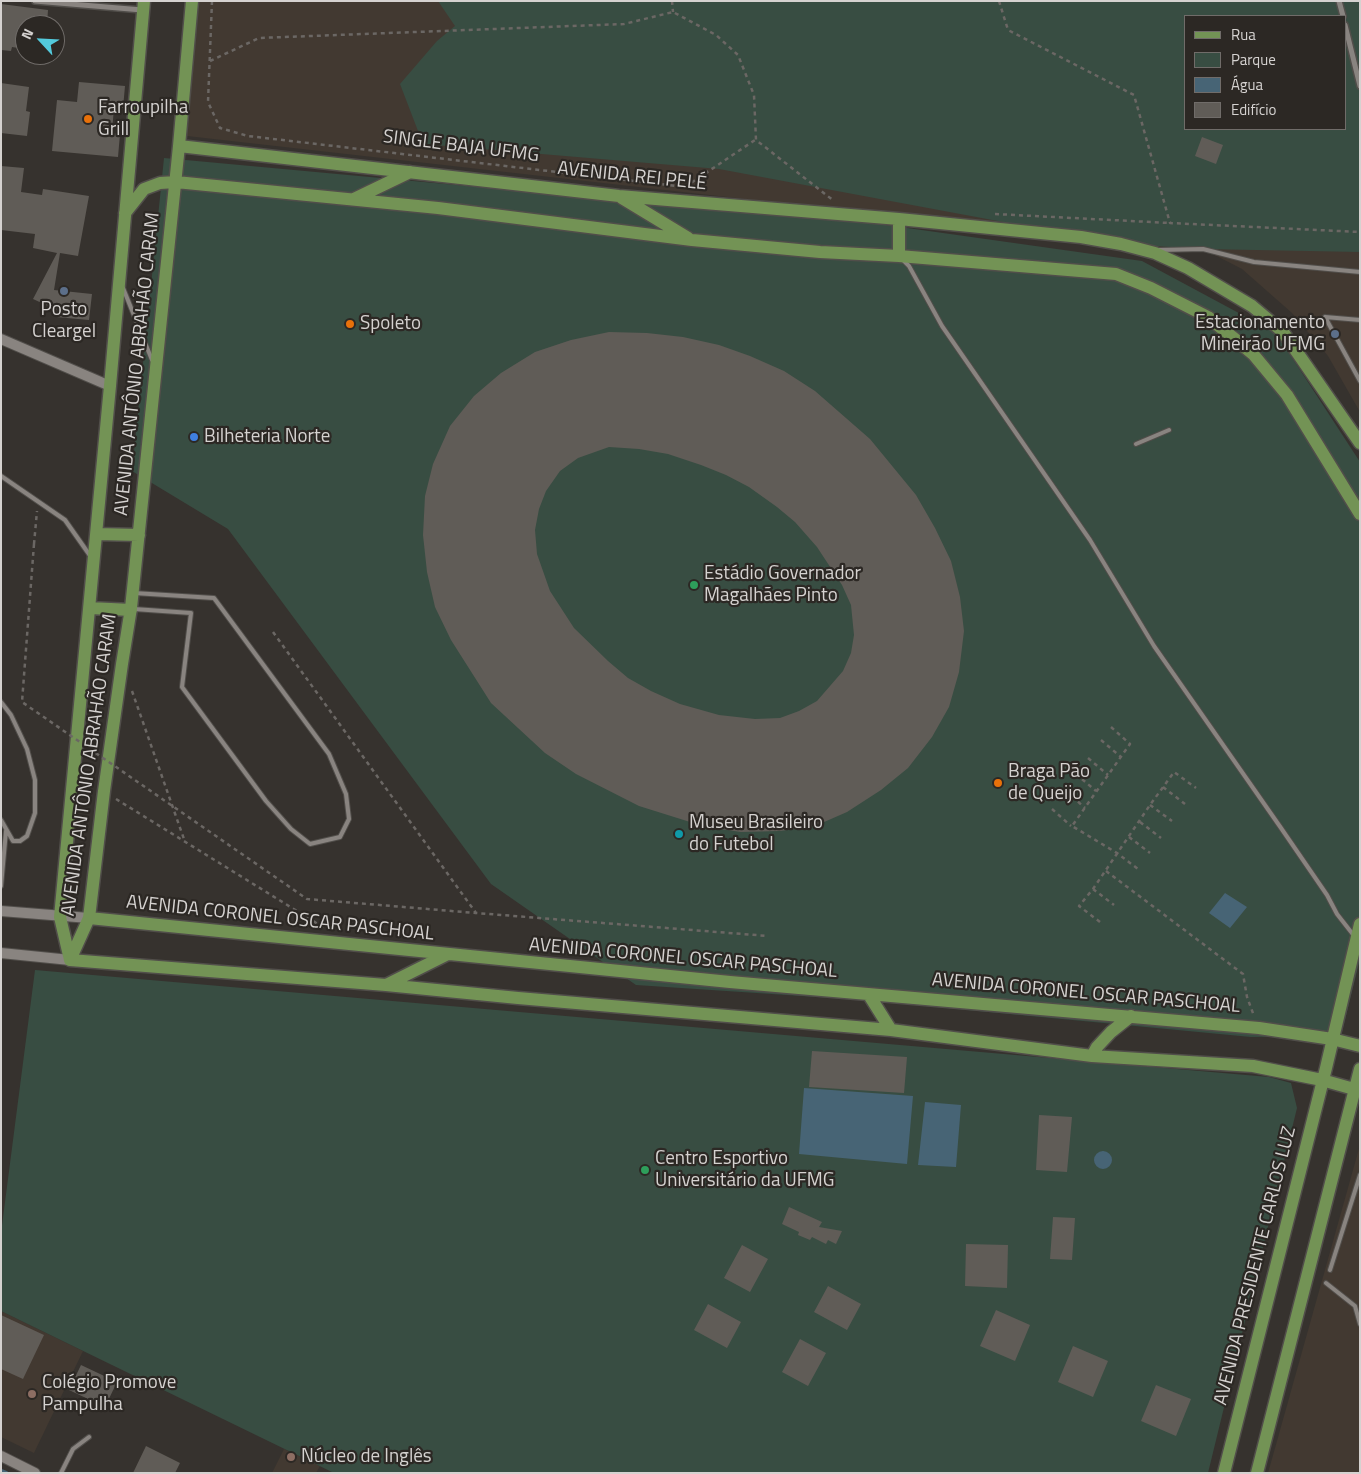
<!DOCTYPE html>
<meta charset="utf-8">
<style>
body{margin:0}
#map{position:relative;width:1361px;height:1474px;overflow:hidden;background:#36322e;font-family:"Titillium Web",sans-serif}
canvas{display:block}
.frame{position:absolute;inset:0;border:2px solid #d5d2d0;pointer-events:none}
.legend{position:absolute;left:1184px;top:15px;width:162px;height:115px;box-sizing:border-box;background:#2c2824;border:1px solid #706c69;margin:0;padding:6px 9px;list-style:none;font-size:15px;color:#d5d2d0}
.legend li{display:flex;align-items:center;gap:10px;height:25px}
.legend b{width:25px;border:1px solid #706c69}
.north{position:absolute;left:15px;top:15px;width:50px;height:50px;box-sizing:border-box;background:#2c2824;border:1px solid #706c69;border-radius:50%;rotate:295deg;font-size:14px;font-weight:700;line-height:20px;text-align:center;color:#d5d2d0}
.north::after{content:'';display:block;margin:auto;width:18px;height:22px;background:#53cadc;clip-path:polygon(50% 0,100% 100%,50% 72%,0 100%)}
</style>
<div id="map">
<canvas width="1361" height="1474"></canvas>
<div class="frame"></div>
<ul class="legend">
<li><b style="height:6px;background:#739355"></b>Rua</li>
<li><b style="height:14px;background:#384d42"></b>Parque</li>
<li><b style="height:14px;background:#476475"></b>Água</li>
<li><b style="height:14px;background:#605c57"></b>Edifício</li>
</ul>
<div class="north">N</div>
</div>
<script>
const g = document.querySelector('canvas').getContext('2d');
g.lineJoin = 'round';
function paint(path, color) {
  g.fillStyle = color;
  g.fill(path, 'evenodd');
}
function toPath(rows) {
  const path = new Path2D();
  for (const r of rows) {
    if (r.length === 3) {
      path.moveTo(r[0] + r[2], r[1]);
      path.arc(r[0], r[1], r[2], 0, 2 * Math.PI);
      continue;
    }
    path.moveTo(r[0], r[1]);
    for (let i = 2; i < r.length; i += 2) path.lineTo(r[i], r[i + 1]);
  }
  return path;
}
function stroke(path, color, width, dash) {
  g.strokeStyle = color;
  g.lineWidth = width;
  g.lineCap = dash ? 'butt' : 'round';
  g.setLineDash(dash || []);
  g.stroke(path);
}
function write(font, color, halo, rows, align = 'center') {
  g.font = font + ' "Titillium Web",sans-serif';
  g.lineWidth = 4.5;
  g.setLineDash([]);
  g.textBaseline = 'middle';
  g.strokeStyle = halo;
  g.fillStyle = color;
  for (const [text, x, y, turn = 0] of rows) {
    g.save();
    g.translate(x, y);
    g.rotate((+turn || 0) * Math.PI / 180);
    g.textAlign = isNaN(turn) ? turn : align;
    if (halo) g.strokeText(text, 0, 0);
    g.fillText(text, 0, 0);
    g.restore();
  }
}
const built = toPath([
 [199,1,1360,1,1360,412,1328,356,1292,313,1242,269,1203,249,1155,253,1081,237,187,136],
 [1185,16,1345,16,1345,129,1185,129],
 [1360,1145,1360,1473,1268,1473],
 [1,1311,83,1351,34,1453,1,1437],
 [284,1449,320,1466,316,1473,272,1473]
]);
const green = toPath([
 [438,1,1360,1,1360,252,1203,249,1121,244,719,169,423,144,400,84,437,41,455,26],
 [1185,16,1345,16,1345,129,1185,129],
 [164,158,879,224,1142,261,1276,333,1360,462,1360,959,1341,1036,1251,1037,862,1000,636,985,491,884,228,529,132,471],
 [35,970,1269,1077,1291,1083,1297,1108,1208,1473,334,1473,1,1311,1,1233]
]);
const water = toPath([
 [1225,893,1247,907,1230,928,1209,913],
 [804,1088,913,1096,907,1164,799,1154],
 [925,1102,961,1105,956,1167,918,1165],
 [1103,1160,9]
]);
const stream = toPath([
 [1,1471,6,1473]
]);
const building = toPath([
 [1,4,48,10,47,25,25,25,25,49,12,47,11,51,1,50],
 [79,82,125,86,123,108,114,107,112,133,120,134,118,157,52,151,57,100,77,102],
 [1,83,29,87,26,111,30,112,27,136,1,133],
 [1202,137,1223,145,1216,164,1195,156],
 [1,166,24,168,21,192,42,195,43,189,89,196,78,256,60,253,54,290,92,294,89,320,56,317,57,310,33,299,57,253,33,248,35,234,1,230],
 [609,332,647,333,683,337,719,345,750,356,784,371,815,391,870,439,916,495,935,528,951,561,960,597,964,631,959,672,949,707,932,737,908,768,881,790,847,812,815,826,780,831,741,832,706,827,639,806,576,774,545,753,491,703,451,640,435,607,427,572,423,535,425,496,433,464,450,426,474,396,501,373,535,352,571,340],
 [609,447,639,449,668,454,701,465,726,475,749,487,777,507,795,522,817,547,842,585,851,605,854,635,851,653,843,671,817,701,799,711,780,718,755,719,719,715,680,704,651,691,628,678,608,661,574,628,550,591,537,554,535,530,539,509,546,491,560,471,578,458],
 [812,1051,907,1057,904,1093,809,1087],
 [1039,1115,1072,1117,1067,1172,1036,1170],
 [789,1207,822,1222,819,1227,842,1231,836,1244,828,1240,826,1244,812,1237,810,1240,798,1235,799,1232,782,1224],
 [1053,1217,1075,1218,1072,1260,1050,1259],
 [966,1244,1008,1245,1007,1288,965,1286],
 [742,1245,768,1259,750,1292,724,1278],
 [828,1286,861,1304,847,1330,814,1312],
 [708,1304,741,1322,727,1348,694,1330],
 [996,1310,1030,1325,1015,1361,980,1346],
 [1,1315,44,1335,23,1379,1,1369],
 [800,1339,826,1353,808,1386,782,1372],
 [1073,1346,1108,1361,1093,1397,1058,1382],
 [81,1365,117,1382,105,1407,69,1390],
 [1156,1385,1191,1399,1176,1436,1141,1421],
 [146,1446,180,1463,175,1473,133,1473]
]);
const path = toPath([
 [212,1,208,102,220,128,248,136,677,186],
 [672,1,673,12],
 [999,1,1008,30,1134,95,1170,223,1360,232],
 [210,61,259,38,624,24,673,12,716,35,738,55,754,95,756,140,834,201],
 [685,187,755,140],
 [995,214,1170,223],
 [34,544,37,511],
 [273,632,476,913,768,936],
 [132,691,185,842],
 [1111,727,1130,744,1072,826,1117,853,1138,869],
 [1101,740,1121,757],
 [1088,758,1108,775],
 [1076,774,1096,791],
 [1163,787,1185,804],
 [1066,791,1085,808],
 [116,799,326,929],
 [1150,805,1172,821],
 [1052,809,1071,826],
 [1140,822,1161,838],
 [1129,837,1150,853],
 [1106,871,1243,974,1247,997,1254,1016],
 [1093,889,1114,905],
 [1100,922,1079,906,1093,889,1150,805,1174,772,1196,788]
]);
const lane = toPath([
 [1159,250,1203,249,1254,262,1360,272],
 [902,259,909,266,942,326,1090,540,1154,646,1281,828,1327,895,1337,914,1355,937],
 [123,288,152,360],
 [1325,317,1360,381],
 [1325,317,1360,320],
 [1136,444,1169,430],
 [1,476,65,520,91,557],
 [134,609,191,613,182,687,266,801,291,829,310,844,340,837,349,819,346,794,329,754,214,598,134,593],
 [1,702,11,715,27,749,35,780,35,813,27,836,20,841,13,841,1,820],
 [1,886,6,831],
 [1330,1270,1360,1175],
 [1326,1283,1355,1306,1360,1324],
 [61,1473,73,1449,89,1437]
]);
const street = toPath([
 [35,1,142,10],
 [1339,1,1343,16],
 [1345,25,1360,86]
]);
const secondary = toPath([
 [1,339,110,386],
 [1,911,89,918],
 [1,953,70,960],
 [1,1456,35,1473]
]);
const primary = toPath([
 [179,146,619,196,899,219,1081,237,1121,244,1155,253,1188,268,1252,306,1283,332,1360,443],
 [622,198,688,238],
 [354,199,410,172],
 [125,213,144,189,160,183,176,182,438,208,692,240,820,252,899,256,1116,274,1151,288,1208,317,1253,354,1287,395,1360,514],
 [899,256,899,219],
 [97,534,139,535],
 [90,608,131,610],
 [89,918,730,982,1259,1028,1332,1039,1360,1046],
 [70,960,386,985,518,998,891,1030,1092,1056,1253,1066,1322,1080,1354,1089],
 [70,960,89,918,104,791,122,664,131,608,179,146,192,1],
 [70,960,60,917,110,386,144,1],
 [386,985,446,955],
 [869,995,891,1030],
 [1092,1056,1097,1047,1111,1032,1131,1016],
 [1224,1473,1326,1068,1360,924],
 [1257,1473,1360,1069]
]);
const pathBridge = toPath([
 [34,544,22,702,307,899,476,913]
]);
const markers = [
 [88,119,5,"#e8710a"],
 [64,291,5,"#5c6f8a"],
 [350,324,5,"#e8710a"],
 [1335,334,5,"#5c6f8a"],
 [194,437,5,"#3f7fe0"],
 [694,585,5,"#2e9e5b"],
 [998,783,5,"#e8710a"],
 [679,834,5,"#0f9aa8"],
 [645,1170,5,"#2e9e5b"],
 [32,1394,5,"#8d6e63"],
 [291,1457,5,"#8d6e63"]
];
const poiNames = [
 ["Farroupilha",98,108],
 ["Grill",98,130],
 ["Posto",64,310,"center"],
 ["Cleargel",64,332,"center"],
 ["Estacionamento",1325,323,"right"],
 ["Mineirão UFMG",1325,345,"right"],
 ["Spoleto",360,324],
 ["Bilheteria Norte",204,437],
 ["Estádio Governador",704,574],
 ["Magalhães Pinto",704,596],
 ["Braga Pão",1008,772],
 ["de Queijo",1008,794],
 ["Museu Brasileiro",689,823],
 ["do Futebol",689,845],
 ["Centro Esportivo",655,1159],
 ["Universitário da UFMG",655,1181],
 ["Colégio Promove",42,1383],
 ["Pampulha",42,1405],
 ["Núcleo de Inglês",301,1457]
];
const streetNames = [
 ["SINGLE BAJA UFMG",461,147,7],
 ["AVENIDA REI PELÉ",632,177,6],
 ["AVENIDA ANTÔNIO ABRAHÃO CARAM",138,364,-84],
 ["AVENIDA ANTÔNIO ABRAHÃO CARAM",90,765,-82],
 ["AVENIDA CORONEL OSCAR PASCHOAL",280,919,6],
 ["AVENIDA CORONEL OSCAR PASCHOAL",683,959,5],
 ["AVENIDA CORONEL OSCAR PASCHOAL",1086,994,5],
 ["AVENIDA PRESIDENTE CARLOS LUZ",1256,1266,-76]
];
paint(built, '#423931');
paint(green, '#384d42');
paint(water, '#476475');
stroke(stream, '#476475', 4.5);
paint(building, '#605c57');
stroke(lane, '#514e4a', 6);
stroke(street, '#514e4a', 8);
stroke(secondary, '#514e4a', 12);
stroke(primary, '#514e4a', 15);
stroke(path, '#6b6764', 2.5, [4, 4]);
stroke(lane, '#898480', 4);
stroke(street, '#898480', 5);
stroke(secondary, '#898480', 10);
stroke(primary, '#739355', 12);
stroke(pathBridge, '#6b6764', 2.5, [4, 4]);
for (const [x, y, r, color] of markers) {
  const dot = new Path2D();
  dot.arc(x, y, r, 0, 2 * Math.PI);
  g.fillStyle = color;
  g.fill(dot);
  stroke(dot, '#2c2824', 2);
}
write('19px', '#d5d2d0', '#2c2824', poiNames, 'left');
write('19px', '#d5d2d0', '#2c2824', streetNames);
</script>
